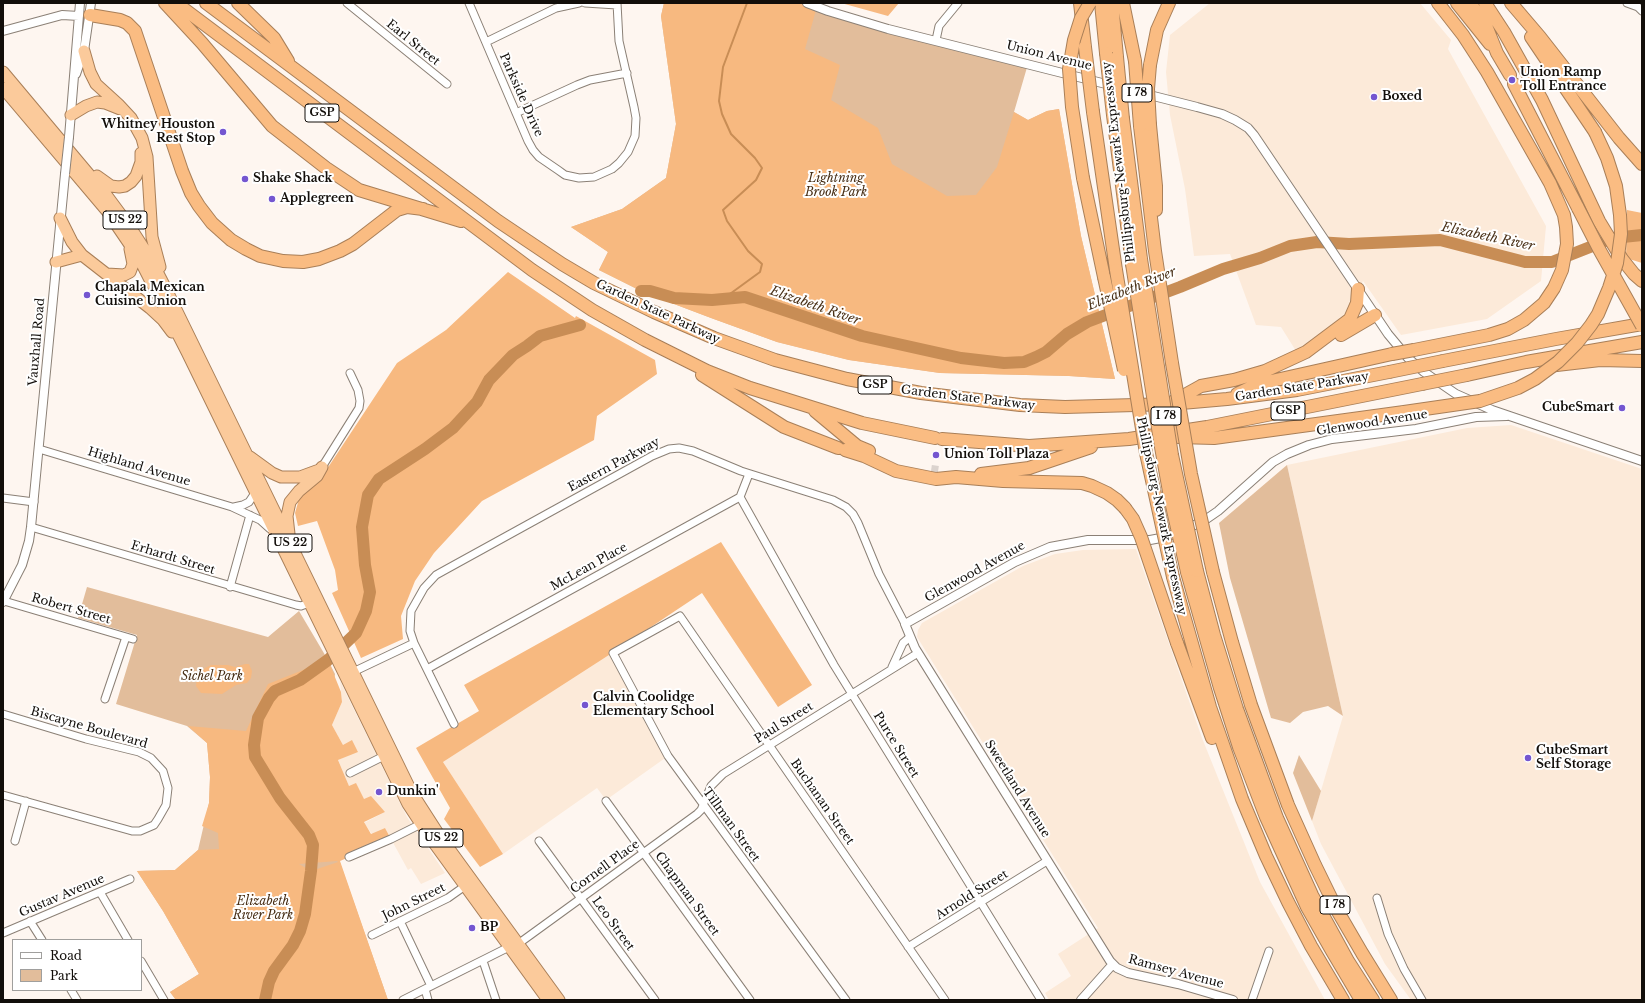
<!DOCTYPE html>
<style>
body{margin:0}
#map{position:relative;width:1645px;height:1003px;overflow:hidden;background:#fef6f0;font-family:"Libre Baskerville",serif}
canvas{display:block}
.frame{position:absolute;inset:0;border:4px solid #120e0a;pointer-events:none}
.legend{position:absolute;left:12px;top:939px;width:130px;height:52px;box-sizing:border-box;background:#fff;border:1px solid #a09f9d;margin:0;padding:5px 7px;list-style:none;font-size:12px;color:#120e0a}
.legend li{display:flex;align-items:center;gap:8px;height:20px}
.legend b{width:20px;border:1px solid #a09f9d}
</style>
<div id="map">
<canvas width="1645" height="1003"></canvas>
<div class="frame"></div>
<ul class="legend">
<li><b style="height:5px;background:#fff"></b>Road</li>
<li><b style="height:11px;background:#e2bd9b"></b>Park</li>
</ul>
</div>
<script>
const g = document.querySelector('canvas').getContext('2d');
g.lineJoin = 'round';
function paint(path, color) {
  g.fillStyle = color;
  g.fill(path, 'evenodd');
}
function toPath(rows) {
  const path = new Path2D();
  for (const r of rows) {
    path.moveTo(r[0], r[1]);
    for (let i = 2; i < r.length; i += 2) path.lineTo(r[i], r[i + 1]);
  }
  return path;
}
function stroke(path, color, width, dash) {
  g.strokeStyle = color;
  g.lineWidth = width;
  g.lineCap = dash ? 'butt' : 'round';
  g.setLineDash(dash || []);
  g.stroke(path);
}
function write(font, color, halo, rows, align = 'center') {
  g.font = font + ' "Libre Baskerville",serif';
  g.lineWidth = 4;
  g.setLineDash([]);
  g.textBaseline = 'middle';
  g.strokeStyle = halo;
  g.fillStyle = color;
  for (const [text, x, y, turn = 0] of rows) {
    g.save();
    g.translate(x, y);
    g.rotate((+turn || 0) * Math.PI / 180);
    g.textAlign = isNaN(turn) ? turn : align;
    if (halo) g.strokeText(text, 0, 0);
    g.fillText(text, 0, 0);
    g.restore();
  }
}
const built = toPath([
 [1210,3,1420,3,1451,40,1448,49,1546,226,1541,281,1487,319,1401,335,1363,281,1346,318,1296,351,1281,327,1256,325,1230,254,1194,256,1185,189,1170,115,1166,72,1170,35],
 [1511,425,1642,469,1642,1000,1411,1000,1385,964,1321,844,1312,821,1343,716,1287,465,1467,428],
 [1136,549,1202,738,1260,882,1325,1000,1049,1000,1045,993,1071,976,1058,954,1098,928,917,637,918,630,922,623,1023,566,1055,554,1083,550],
 [613,653,668,756,606,800,597,788,503,854,443,762,606,655],
 [340,681,407,817,445,873,421,884,411,868,408,870,385,828,372,834,364,823,385,812,364,799,349,786,338,760,358,751,343,745,332,725,342,702]
]);
const green = toPath([
 [664,3,818,3,817,7,1028,64,1014,112,1028,120,1047,111,1059,109,1081,236,1115,379,1069,376,940,373,849,360,777,342,711,318,645,293,599,270,608,252,571,227,622,209,666,178,676,124,661,16],
 [1287,465,1343,716,1328,706,1303,712,1290,723,1271,718,1230,578,1219,523],
 [87,587,268,637,299,611,328,660,335,674,327,733,338,857,388,1000,176,1000,170,992,199,974,163,911,137,871,175,870,198,850,209,803,210,777,207,743,187,726,116,704,137,635,78,618],
 [1299,755,1321,791,1312,821,1293,773]
]);
const forest = toPath([
 [664,3,818,3,805,49,840,65,831,100,878,128,892,164,947,196,976,195,997,167,1014,112,1028,120,1047,111,1059,109,1081,236,1115,379,1069,376,940,373,849,360,777,342,711,318,645,293,599,270,608,252,571,227,622,209,666,178,676,124,661,16],
 [841,3,899,3,888,16],
 [1627,210,1642,213,1642,263,1626,258],
 [508,272,575,318,576,316,655,360,657,374,597,416,594,440,482,501,434,553,415,581,401,616,403,639,361,658,332,593,338,590,335,570,317,521,298,526,295,513,299,499,321,478,397,363,446,330],
 [721,542,812,685,778,707,702,593,612,653,443,762,503,854,480,867,444,819,450,808,416,748,479,711,464,685],
 [328,660,341,692,342,702,332,725,343,745,352,740,358,752,338,760,349,786,356,783,364,799,371,796,385,812,364,822,371,834,385,828,391,839,340,861,388,1000,176,1000,170,992,199,974,163,911,137,871,175,870,198,850,219,849,218,833,202,826,209,803,210,777,207,743,188,726,246,731,268,684],
 [338,862,311,871,299,864,337,861],
 [245,664,249,664,252,671,251,678,247,683,236,685,222,694,201,693,196,686,197,678,205,668,211,665,228,665,235,667]
]);
const stream = toPath([
 [723,299,760,272,762,264,748,251,727,221,723,210,756,180,762,168,755,158,731,134,722,114,719,101,723,67,747,3]
]);
const river = toPath([
 [641,291,650,291,674,298,712,300,745,297,862,336,961,358,1004,363,1024,362,1036,357,1046,352,1067,334,1087,322,1180,287,1223,269,1260,258,1290,246,1317,242,1349,244,1440,240,1525,262,1552,262,1613,238,1642,235],
 [265,1000,269,982,274,971,293,945,300,931,305,914,311,871,313,845,309,835,280,798,255,757,254,745,258,718,269,698,275,691,300,680,328,660,356,633,366,611,370,592,365,565,362,527,368,495,379,479,425,449,453,428,477,402,489,380,513,355,527,346,540,336,580,325]
]);
const motorwayTunnel = toPath([
 [931,471,938,472]
]);
const minor = toPath([
 [347,3,447,84],
 [469,3,528,141,533,150,539,157,558,170,565,175,579,178,594,177,612,169,619,163,628,152,635,136,636,118,634,107,619,41,617,3],
 [585,3,617,5],
 [1627,3,1638,7,1642,11],
 [936,40,939,26,958,3],
 [486,42,556,8,579,3],
 [516,113,577,85,590,80,627,73],
 [39,449,232,507,260,520,270,529],
 [322,467,359,408,360,401,358,390,350,373],
 [740,497,834,665,1041,1000],
 [3,498,34,502],
 [234,507,243,505,249,502,253,496,255,490],
 [31,527,296,605,301,606,309,603],
 [230,587,250,515],
 [4,601,133,639],
 [892,667,903,643,910,637],
 [427,669,740,497,749,474],
 [353,672,414,643],
 [105,699,126,637],
 [3,714,86,739,139,752,151,758,163,771,168,788,166,805,158,819,154,825,140,831,132,831,3,795],
 [454,724,414,643,410,631,411,611,424,588,436,575,445,570,652,456,669,449,679,448,693,451,741,471,833,500,846,507,853,514,858,523,879,574,905,624],
 [350,773,384,756],
 [606,801,750,1000],
 [15,841,26,801],
 [539,841,655,1000],
 [349,857,391,839,421,824],
 [100,892,128,940],
 [1377,898,1388,934,1404,969,1422,1000],
 [30,921,42,940],
 [400,921,431,986],
 [3,933,130,879],
 [372,935,448,898,465,886],
 [518,944,697,814,701,810,711,786,723,774,918,653],
 [908,947,1047,861],
 [141,961,164,1000],
 [483,961,496,1000],
 [425,989,428,1000],
 [71,990,77,1000],
 [403,1000,509,947],
 [846,1000,668,756,613,653,680,616,945,1000],
 [1252,1000,1269,951]
]);
const tertiary = toPath([
 [807,3,828,11,888,29,1197,107,1222,114,1235,120,1248,128,1254,135,1388,334,1408,358,1424,372,1456,394,1492,410,1642,461],
 [3,31,62,15,79,16],
 [76,74,84,51,91,3],
 [69,137,80,3],
 [3,602,22,565,29,541,31,527,65,174],
 [1081,1000,1113,964],
 [1233,1000,1178,984,1128,973,1117,968,1110,961,915,648,905,624,1015,562,1050,547,1088,540,1150,540,1166,537,1182,531,1205,520,1218,511,1273,462,1287,454,1309,445,1332,439,1416,429,1476,417,1507,416]
]);
const trunk = toPath([
 [84,51,90,72,96,84,118,104,131,118,142,138,147,157,152,237,160,267],
 [3,72,107,196,130,227,150,258,166,289,412,793,439,835,559,1000],
 [3,88,107,211,139,258,187,352,408,804,429,836,548,1000],
 [71,115,86,106,97,102,105,103,120,109],
 [97,176,111,186,119,187,125,186,131,182,136,176,141,162,141,153],
 [60,218,72,242,82,255,150,308,163,320,172,332],
 [56,262,82,255],
 [107,274,124,275,130,272,133,264,130,249],
 [250,457,272,473,281,477,300,477,319,470],
 [289,534,287,516,290,502,299,491,317,476,322,467]
]);
const motorway = toPath([
 [165,3,202,43,272,126,326,168,359,190,461,221],
 [176,3,532,270,592,310,645,340,707,371,750,388,862,423,935,438],
 [206,3,498,221,562,264,594,283,654,312,714,338,775,360,847,379,921,393,1020,405,1065,407,1170,404,1227,399,1297,390,1389,372],
 [238,3,274,38,288,61],
 [1080,3,1085,47],
 [1101,3,1106,53],
 [1112,3,1117,57],
 [1123,3,1135,61],
 [1457,3,1490,44],
 [1470,3,1485,23,1497,53,1510,75],
 [1485,3,1504,32,1542,100,1599,221,1622,259,1634,274,1642,281],
 [1511,3,1540,37,1619,138,1642,164],
 [90,15,120,20,127,23,135,31,182,171,191,193,199,206,212,223,231,240,246,249,260,256,283,261,303,262,319,259,340,251,353,244,397,210,407,207,423,209],
 [1531,37,1595,132],
 [1150,65,1157,30,1169,3],
 [1514,84,1578,208],
 [1093,112,1116,270],
 [1113,115,1132,264],
 [1123,119,1141,259],
 [1150,125,1156,186,1156,210],
 [1140,126,1155,251,1172,363],
 [1083,178,1104,277],
 [1341,335,1375,315],
 [1414,350,1489,335,1508,329,1524,320,1544,303,1554,288,1562,270,1567,244,1566,227,1564,215,1550,183,1487,72,1463,35,1438,3],
 [1443,361,1556,339,1642,324],
 [1548,366,1600,360,1642,361],
 [702,375,784,427,838,448],
 [1467,375,1526,362,1642,342],
 [1237,394,1258,384,1392,354],
 [1174,401,1201,386,1234,380,1265,371,1306,352,1350,319,1357,303,1358,289],
 [815,411,857,446,869,451],
 [1178,437,1214,438,1404,412],
 [942,439,1029,446,1129,439,1207,427,1422,384],
 [845,450,864,456,896,471,936,479,956,477,1003,481,1082,483,1092,486,1107,493,1117,500,1125,508],
 [981,474,1029,468,1091,447],
 [1197,571,1214,635,1237,709,1277,818,1312,895,1348,961,1373,1000],
 [1187,572,1220,688,1239,747,1266,817,1307,907,1332,951,1361,1000],
 [1213,572,1232,642,1251,705,1288,805,1315,865,1337,910,1362,953,1391,1000],
 [1173,577,1210,707,1242,799,1266,856,1288,902,1311,946,1343,1000],
 [1177,643,1212,738]
]);
const tertiaryBridge = toPath([
 [65,174,69,137]
]);
const motorwayBridge = toPath([
 [1085,47,1093,112],
 [1106,53,1113,115],
 [1117,57,1123,119],
 [1135,61,1140,126],
 [1150,65,1148,89,1150,125],
 [1083,178,1072,107,1069,69,1074,40,1081,18,1090,3],
 [1578,208,1599,249,1642,326],
 [1141,259,1172,455,1197,571],
 [1132,264,1161,447,1170,497,1187,572],
 [1116,270,1146,453,1173,577],
 [1104,277,1124,370],
 [1392,354,1414,350],
 [1172,363,1191,474,1213,572],
 [1389,372,1443,361],
 [1422,384,1467,375],
 [1404,412,1480,401,1518,388,1535,379,1558,362,1577,343,1591,325,1598,314,1609,288,1617,263,1621,234,1620,215,1616,186,1607,158,1595,132],
 [1125,508,1133,519,1141,537,1177,643]
]);
const markers = [
 [1512,80,4,"#7456d0"],
 [1374,97,4,"#7456d0"],
 [223,132,4,"#7456d0"],
 [245,179,4,"#7456d0"],
 [272,199,4,"#7456d0"],
 [87,295,4,"#7456d0"],
 [1622,408,4,"#7456d0"],
 [936,455,4,"#7456d0"],
 [585,705,4,"#7456d0"],
 [1528,758,4,"#7456d0"],
 [379,792,4,"#7456d0"],
 [472,928,4,"#7456d0"]
];
const shields = [
 [1137,93,30],
 [322,113,34],
 [125,220,44],
 [875,385,34],
 [1288,411,34],
 [1166,416,30],
 [290,543,44],
 [441,838,44],
 [1335,905,30]
];
const shieldNames = [
 ["I 78",1137,93],
 ["GSP",322,113],
 ["US 22",125,220],
 ["GSP",875,385],
 ["GSP",1288,411],
 ["I 78",1166,416],
 ["US 22",290,543],
 ["US 22",441,838],
 ["I 78",1335,905]
];
const streetNames = [
 ["Earl Street",413,43,39],
 ["Union Avenue",1049,56,14],
 ["Parkside Drive",521,95,66],
 ["Phillipsburg-Newark Expressway",1119,162,-97],
 ["Garden State Parkway",658,312,25],
 ["Vauxhall Road",37,342,-85],
 ["Garden State Parkway",1302,387,-9],
 ["Garden State Parkway",968,398,7],
 ["Glenwood Avenue",1372,423,-9],
 ["Eastern Parkway",614,465,-28],
 ["Highland Avenue",139,467,17],
 ["Phillipsburg-Newark Expressway",1161,516,78],
 ["Erhardt Street",173,558,17],
 ["McLean Place",589,567,-29],
 ["Glenwood Avenue",975,572,-29],
 ["Robert Street",71,609,16],
 ["Paul Street",784,723,-32],
 ["Biscayne Boulevard",89,728,16],
 ["Purce Street",896,745,58],
 ["Sweetland Avenue",1017,789,58],
 ["Buchanan Street",822,802,55],
 ["Tillman Street",731,825,54],
 ["Cornell Place",605,867,-36],
 ["Chapman Street",687,894,54],
 ["Arnold Street",972,895,-32],
 ["Gustav Avenue",62,896,-23],
 ["John Street",414,902,-26],
 ["Leo Street",613,924,54],
 ["Ramsey Avenue",1176,972,15]
];
const poiNames = [
 ["Union Ramp",1520,73],
 ["Toll Entrance",1520,87],
 ["Boxed",1382,97],
 ["Whitney Houston",215,125,"right"],
 ["Rest Stop",215,139,"right"],
 ["Shake Shack",253,179],
 ["Applegreen",280,199],
 ["Chapala Mexican",95,288],
 ["Cuisine Union",95,302],
 ["CubeSmart",1614,408,"right"],
 ["Union Toll Plaza",944,455],
 ["Calvin Coolidge",593,698],
 ["Elementary School",593,712],
 ["CubeSmart",1536,751],
 ["Self Storage",1536,765],
 ["Dunkin'",387,792],
 ["BP",480,928]
];
const parkNames = [
 ["Lightning",836,179],
 ["Brook Park",836,193],
 ["Sichel Park",212,677],
 ["Elizabeth",263,902],
 ["River Park",263,916]
];
const waterNames = [
 ["Elizabeth River",1488,237,12],
 ["Elizabeth River",1132,289,-22],
 ["Elizabeth River",815,306,19]
];
paint(built, '#fcead9');
paint(green, '#e2bd9b');
paint(forest, '#f7b980');
stroke(stream, '#c88d55', 2);
stroke(river, '#c88d55', 12);
stroke(motorwayTunnel, '#dbd3ce', 12, [12, 6]);
stroke(minor, '#8b8076', 9);
stroke(tertiary, '#8b8076', 10);
stroke(trunk, '#a97f58', 13);
stroke(motorway, '#a97f58', 14);
stroke(minor, '#fff', 7);
stroke(tertiary, '#fff', 8);
stroke(trunk, '#fbca9b', 11);
stroke(motorway, '#fabc82', 12);
stroke(tertiaryBridge, '#8b8076', 10, []);
stroke(motorwayBridge, '#a97f58', 14, []);
stroke(tertiaryBridge, '#fff', 8);
stroke(motorwayBridge, '#fabc82', 12);
for (const [x, y, r, color] of markers) {
  const dot = new Path2D();
  dot.arc(x, y, r, 0, 2 * Math.PI);
  g.fillStyle = color;
  g.fill(dot);
  stroke(dot, '#fff', 1.5);
}
for (const [x, y, w] of shields) {
  const box = new Path2D();
  box.roundRect(x - w / 2, y - 9, w, 18, 3);
  g.fillStyle = '#fff';
  g.fill(box);
  stroke(box, '#120e0a', 1);
}
write('bold 11px', '#120e0a', null, shieldNames);
write('12px', '#120e0a', '#fff', streetNames);
write('bold 12px', '#120e0a', '#fff', poiNames, 'left');
write('italic 12px', '#472e15', '#fff', parkNames);
write('italic 13px', '#4a3118', '#fff', waterNames);
</script>
